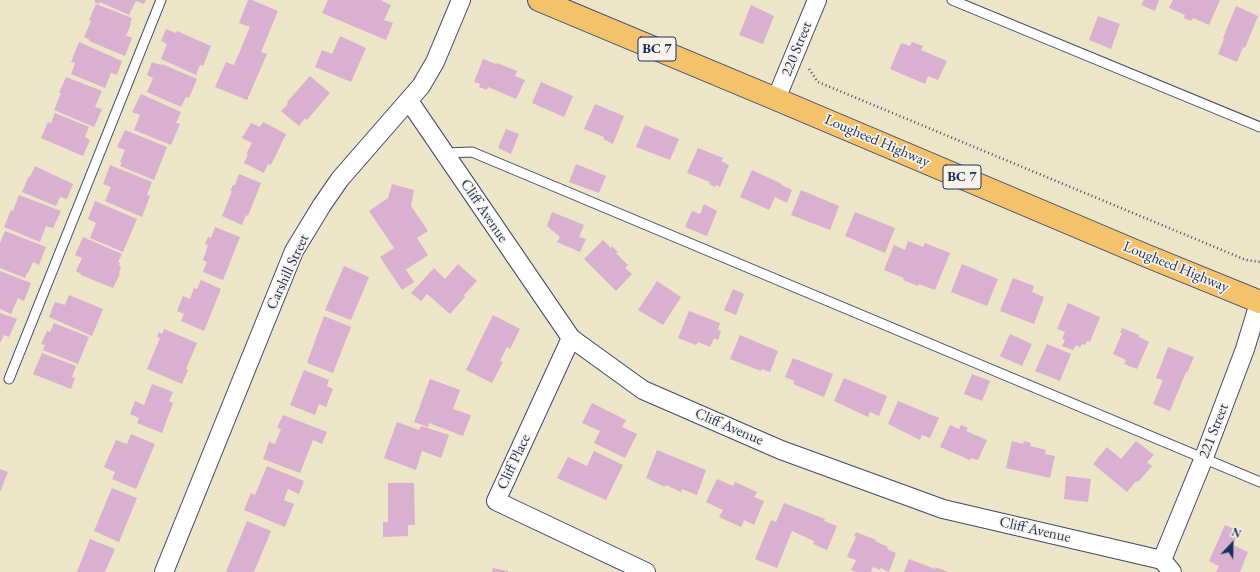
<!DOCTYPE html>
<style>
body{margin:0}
#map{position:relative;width:1260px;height:572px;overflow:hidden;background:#ede5c8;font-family:"EB Garamond",serif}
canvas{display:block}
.north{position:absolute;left:1212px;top:524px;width:40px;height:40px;-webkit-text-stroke:3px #f7f3e8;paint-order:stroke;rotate:22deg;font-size:11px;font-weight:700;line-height:16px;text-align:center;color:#1b2f5e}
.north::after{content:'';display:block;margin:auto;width:14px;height:18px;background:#1b2f5e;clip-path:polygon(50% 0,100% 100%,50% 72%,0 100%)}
</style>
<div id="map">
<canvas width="1260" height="572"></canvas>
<div class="north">N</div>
</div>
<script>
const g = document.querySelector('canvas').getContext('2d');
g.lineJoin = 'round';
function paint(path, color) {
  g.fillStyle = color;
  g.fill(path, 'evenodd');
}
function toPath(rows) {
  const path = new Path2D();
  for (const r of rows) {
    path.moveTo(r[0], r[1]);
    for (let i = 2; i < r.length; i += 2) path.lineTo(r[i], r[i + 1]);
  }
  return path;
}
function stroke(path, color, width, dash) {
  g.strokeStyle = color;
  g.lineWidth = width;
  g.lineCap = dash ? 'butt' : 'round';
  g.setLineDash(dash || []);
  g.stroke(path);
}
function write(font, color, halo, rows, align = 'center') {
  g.font = font + ' "EB Garamond",serif';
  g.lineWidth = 3.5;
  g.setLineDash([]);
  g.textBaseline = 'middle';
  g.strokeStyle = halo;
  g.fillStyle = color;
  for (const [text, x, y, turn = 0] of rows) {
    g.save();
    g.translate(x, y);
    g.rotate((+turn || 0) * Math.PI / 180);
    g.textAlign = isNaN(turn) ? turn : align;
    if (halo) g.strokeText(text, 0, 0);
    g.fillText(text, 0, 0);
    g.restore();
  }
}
const building = toPath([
 [95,0,146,0,144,4,136,1,129,15,100,2,99,4,94,2],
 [248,0,252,0,278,11,261,52,267,54,247,100,215,87,226,62,234,65,250,27,239,23],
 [328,0,382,0,382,1,391,5,384,20,393,23,386,40,322,13],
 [1144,0,1159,0,1155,11,1141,5],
 [1173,0,1220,0,1209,25,1193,18,1191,21,1184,18,1185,15,1169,8],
 [96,4,132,18,130,23,131,23,127,34,125,35,132,38,125,56,89,41,90,40,84,37,91,21,89,20],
 [751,5,774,16,763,44,739,35],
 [1236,6,1258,16,1245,48,1243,47,1237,62,1218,54,1224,39,1223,38],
 [1098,16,1120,24,1111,49,1089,40],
 [166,29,176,33,177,31,211,46,203,66,200,65,196,75,161,59,167,44,161,41],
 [340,36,366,48,351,82,315,67,322,50,332,54],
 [79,42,122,61,117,75,111,73,105,88,71,74,75,63,71,62],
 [912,42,923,46,921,50,947,61,938,80,928,76,925,84,890,69,901,43,910,46],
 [483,59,496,64,497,63,517,71,515,76,525,80,516,99,488,87,487,90,479,87,480,84,474,82],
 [152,62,161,65,162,64,197,79,189,98,186,97,181,107,147,92,153,78,147,75],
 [310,76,330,93,307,120,305,118,299,126,281,111,288,104,287,102],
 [66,77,102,91,95,107,102,109,94,127,54,110,61,93,59,93],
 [541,82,573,96,564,117,532,103],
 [141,94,181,112,176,123,180,124,171,145,134,130,140,115,132,112],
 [595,104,624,116,613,144,603,139,604,137,584,129],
 [55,113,89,127,85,137,90,140,83,156,41,138,48,122,51,123],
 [263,122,286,134,271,165,268,164,264,173,244,163,248,154,246,154,252,143,242,138,251,123,260,127],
 [645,125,679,139,670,160,636,147],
 [506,129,519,134,511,154,498,148],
 [125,130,167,147,154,180,120,166,122,162,120,162,125,150,117,147],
 [698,148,723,158,721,161,729,165,720,187,716,185,715,187,709,184,710,182,687,173],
 [576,164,606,176,599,193,569,182],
 [110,165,152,182,147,195,150,196,142,217,105,201,111,187,103,184],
 [35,166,73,184,67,199,60,197,56,206,22,192,29,176,30,177],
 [752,170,782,184,781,185,792,190,787,203,775,197,769,210,740,197],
 [239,174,261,183,248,216,246,215,242,225,222,216,232,191,230,191,233,185,235,185],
 [392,184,414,190,411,206,428,231,417,238,428,255,407,269,405,268,414,282,402,290,380,257,394,248,369,211,388,198],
 [801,190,839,206,830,230,791,215],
 [19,195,61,211,53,228,46,226,40,242,4,227,11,210,13,211],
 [95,201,137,219,123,252,90,238,96,223,88,219],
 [704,204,717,211,707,236,685,227,692,211,700,214],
 [552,212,584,225,579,237,586,239,580,252,557,242,560,237,547,226],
 [855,212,895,228,885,253,845,236],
 [215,227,240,237,223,280,203,272,207,262,203,260,208,245,205,244,208,237,211,238],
 [5,231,46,247,39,265,33,262,28,273,27,273,25,278,0,268,0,243],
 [83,237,122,254,118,262,120,263,119,266,121,267,119,273,120,274,113,288,81,275,81,274,76,271,82,258,75,255],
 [603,240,611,248,612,246,618,252,616,253,628,265,625,268,632,274,616,291,584,259],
 [908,241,923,247,925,243,950,253,935,290,919,284,918,286,903,280,904,278,884,270,894,245,905,250],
 [458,264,477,281,464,295,465,297,450,314,427,294,421,301,411,293,434,268,445,279],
 [962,264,998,279,987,306,951,292],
 [344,266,369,277,351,320,325,310],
 [0,271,31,283,24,301,18,298,11,314,0,309],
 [1013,278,1034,286,1032,292,1044,297,1034,324,1000,311],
 [201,280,221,289,204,331,181,321,184,314,177,311,183,296,190,299,194,288,197,289],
 [657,281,681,297,663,325,638,310],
 [733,289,744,294,736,315,724,310],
 [69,295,103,309,92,336,49,317,55,302,65,305],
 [1068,303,1100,317,1090,342,1087,341,1085,345,1082,344,1080,347,1076,345,1073,350,1062,346,1065,340,1062,339,1065,332,1057,329],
 [689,311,720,323,718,330,721,331,718,340,714,338,710,347,698,342,696,345,678,338],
 [0,313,17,319,9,337,4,335,0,343],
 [493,315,520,329,510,349,507,347,500,361,503,362,492,383,466,370],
 [324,316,351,327,333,373,307,363],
 [54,323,89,337,78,364,43,350,45,345,41,344,47,331,50,332],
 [1122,328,1139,335,1139,337,1149,342,1137,369,1124,364,1126,360,1113,354,1122,333,1120,333],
 [164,329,197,343,186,369,188,370,182,384,147,369,160,338,157,337,159,332,162,334],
 [1010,334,1032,344,1022,366,1000,356],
 [740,335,778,351,770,372,762,369,761,371,730,359],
 [1047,344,1071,354,1060,381,1035,371],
 [1168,347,1194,357,1187,373,1186,372,1170,411,1153,404,1163,380,1156,378],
 [42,353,76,366,72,377,75,378,71,389,33,374],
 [793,358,833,374,824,397,793,384,795,381,785,377],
 [304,370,329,380,327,386,333,389,326,407,319,404,315,415,290,405],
 [972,374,990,381,982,401,964,394],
 [844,378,887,396,879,416,870,412,868,417,834,401],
 [430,379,460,390,453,409,471,415,463,436,429,423,428,427,414,422],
 [152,384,173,392,169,401,173,403,162,433,137,423,139,418,130,414,135,401,144,405],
 [898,401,939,418,930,438,922,435,920,440,888,424],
 [592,403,626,420,622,427,637,434,625,458,594,443,600,431,582,423],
 [283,415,327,432,322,444,313,440,300,473,263,459,269,442,275,444,281,429,277,428],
 [397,422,419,430,421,426,449,435,441,458,422,451,416,470,384,458],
 [950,425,959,429,961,425,968,428,966,431,987,440,978,460,971,458,970,460,940,447],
 [131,434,155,444,136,489,112,479,115,472,104,467,116,440,127,444],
 [1012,441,1023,444,1024,441,1031,443,1030,446,1046,450,1045,454,1055,456,1050,478,1006,468],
 [1136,441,1154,455,1147,462,1152,466,1138,482,1136,481,1127,492,1093,464,1107,447,1121,459],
 [657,450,706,470,697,495,682,489,681,492,666,485,665,487,646,478],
 [594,451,623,465,606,500,557,478,568,457,587,466],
 [267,466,304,481,299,494,288,489,284,500,294,504,285,527,244,510,251,493,255,495],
 [0,469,8,472,0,492],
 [1066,476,1091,479,1088,502,1064,499],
 [717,479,733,486,735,482,757,492,754,497,764,501,754,525,744,520,741,527,719,517,723,510,706,502],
 [388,483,414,483,415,525,408,525,408,536,383,537,383,522,388,522],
 [112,488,137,498,119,542,94,531],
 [784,503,825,519,824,521,837,526,827,550,813,544,814,541,792,531,777,568,755,559,771,520,776,522],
 [247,521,271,531,254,572,226,572],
 [1225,525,1239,531,1233,545,1248,552,1240,572,1216,572,1219,566,1209,561],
 [856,532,876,540,875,541,888,547,887,549,896,553,889,572,881,568,880,570,873,567,871,572,856,572,851,570,856,560,847,557,856,537,854,536],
 [90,539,115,549,105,572,77,572],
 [909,559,935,569,935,567,948,572,904,572],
 [493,568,508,571,508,572,492,572]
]);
const path = toPath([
 [809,69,818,82,1246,260,1260,262]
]);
const lane = toPath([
 [952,0,1260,127],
 [444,153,472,152,1260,482],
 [9,379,161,0]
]);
const street = toPath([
 [776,99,817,0],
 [409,101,571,338,643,390,781,450,943,509,1162,560,1172,572],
 [571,338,496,501,646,572],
 [1162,560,1203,460,1245,349,1260,300],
 [164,572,294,251,322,205,340,179,421,86,435,62,461,0]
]);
const highway = toPath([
 [539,0,776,99,1147,256,1260,302]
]);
const shields = [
 [657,49,38],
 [962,177,38]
];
const shieldNames = [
 ["BC 7",657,49],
 ["BC 7",962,177]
];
const streetNames = [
 ["220 Street",797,49,-68],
 ["Lougheed Highway",877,141,23],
 ["Cliff Avenue",484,211,56],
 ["Lougheed Highway",1176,267,22],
 ["Carshill Street",288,272,-65],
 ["Cliff Avenue",729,427,23],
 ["221 Street",1214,431,-69],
 ["Cliff Place",514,462,-65],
 ["Cliff Avenue",1035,530,13]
];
paint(building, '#d9b0cf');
stroke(lane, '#3a4a6e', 11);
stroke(street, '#3a4a6e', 20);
stroke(highway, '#3a4a6e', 24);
stroke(path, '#3a4a6e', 2.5, [1, 3]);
stroke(lane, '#fff', 9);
stroke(street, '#fff', 18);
stroke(highway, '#f4c26a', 22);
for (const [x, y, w] of shields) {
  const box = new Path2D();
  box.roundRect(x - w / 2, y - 12, w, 24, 3);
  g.fillStyle = '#f7f3e8';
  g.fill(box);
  stroke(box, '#1b2f5e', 1);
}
write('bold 14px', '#1b2f5e', null, shieldNames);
write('15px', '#1b2f5e', '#f7f3e8', streetNames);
</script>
